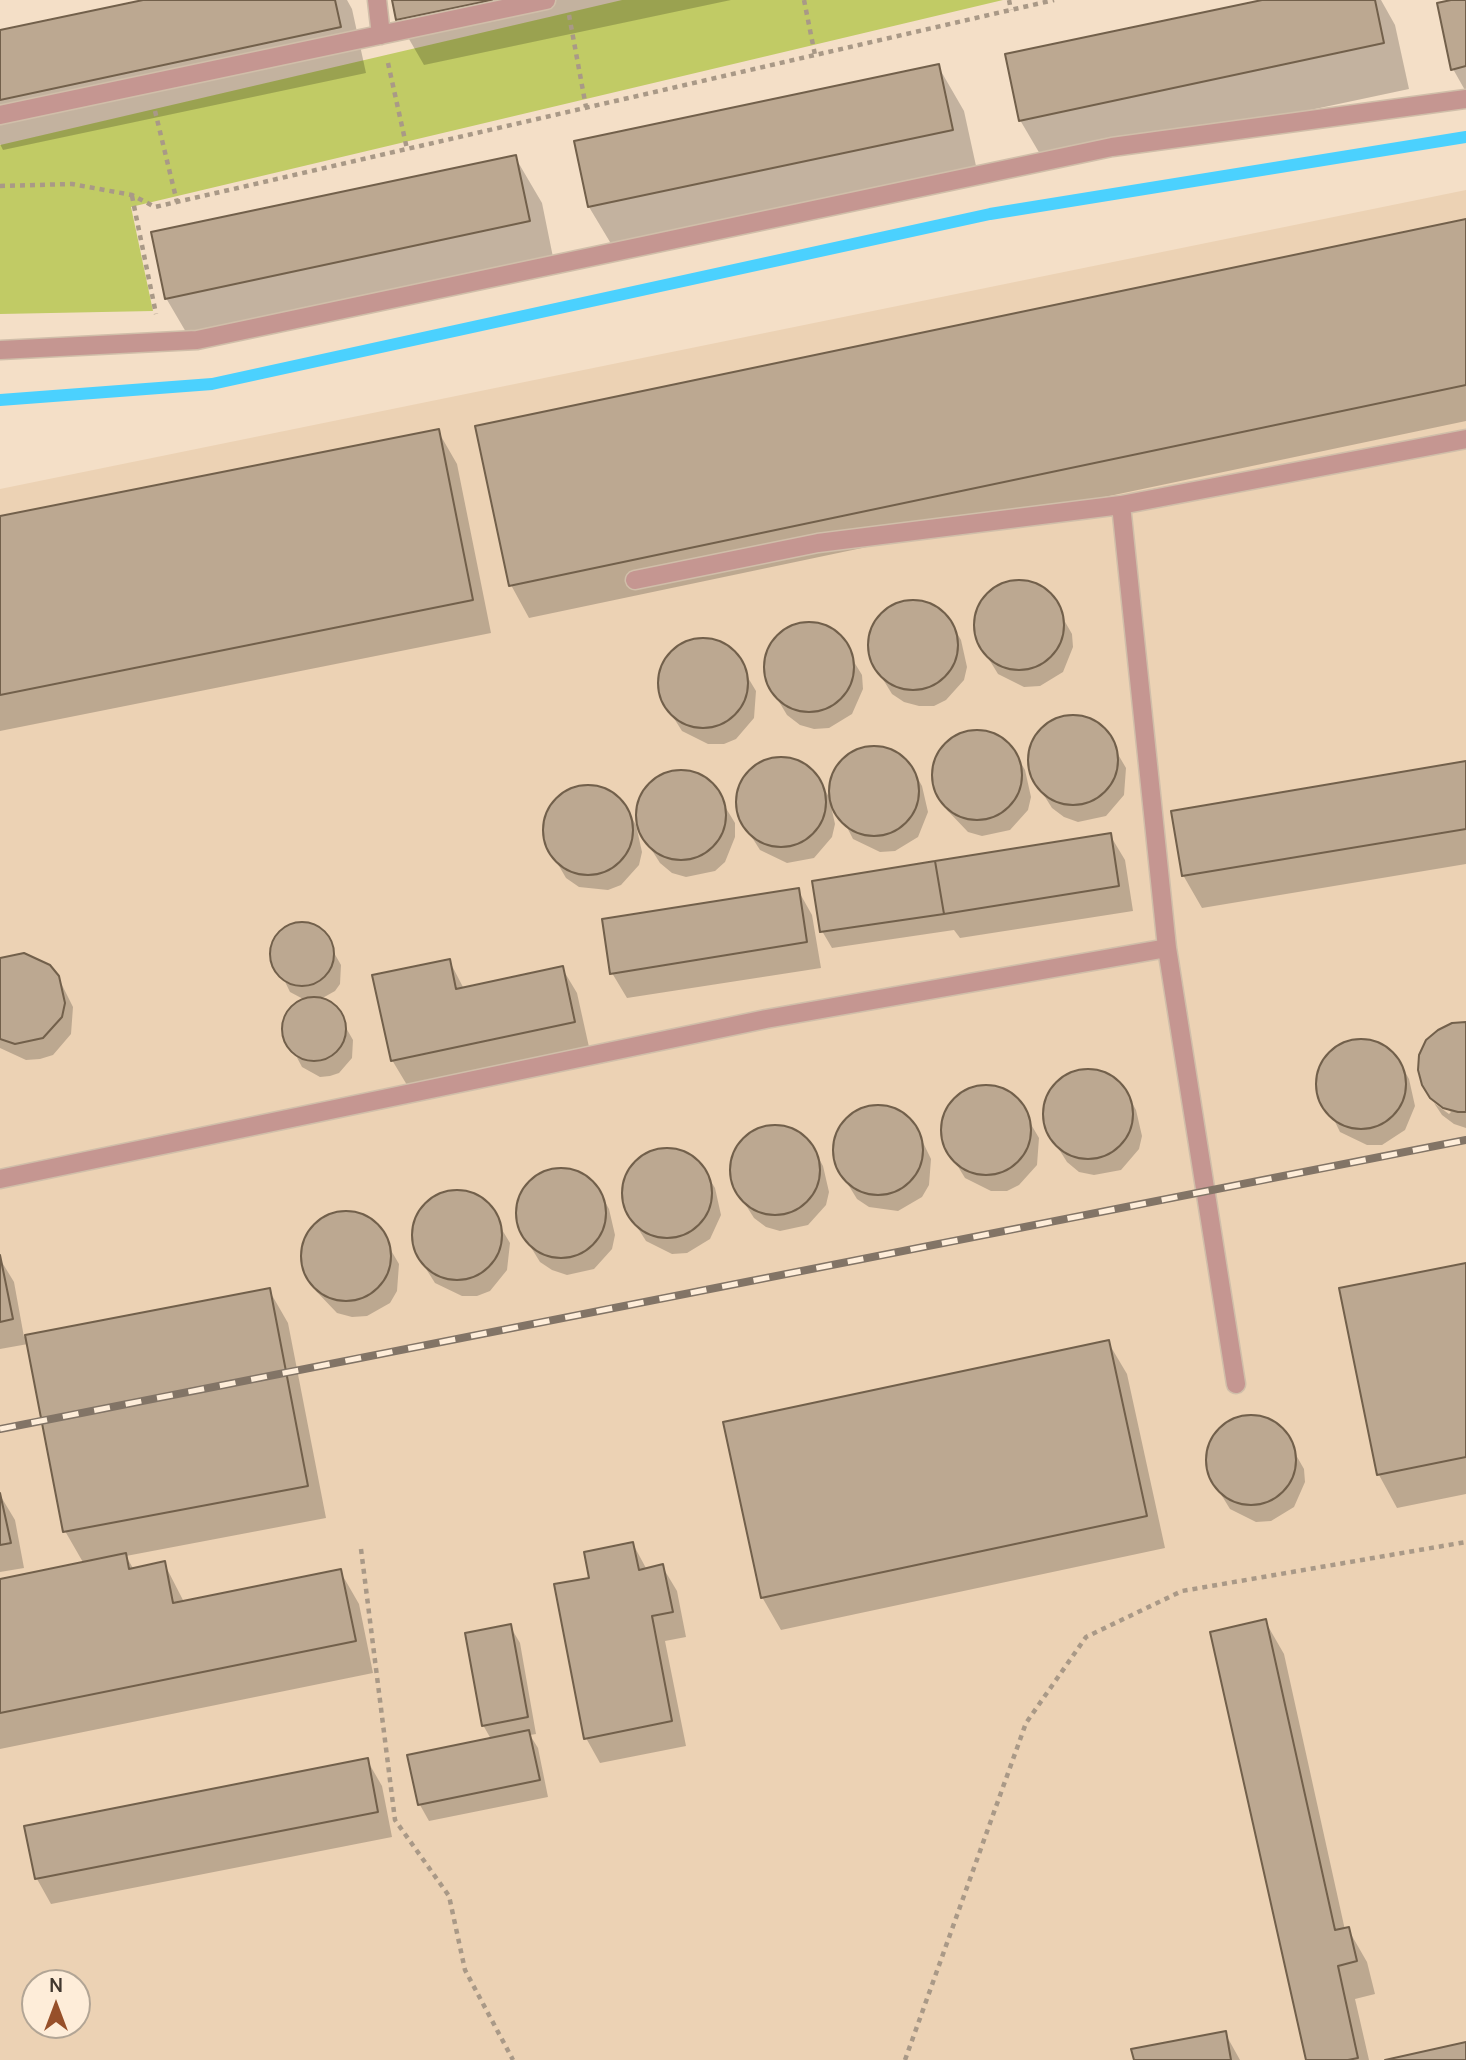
<!DOCTYPE html>
<style>
body{margin:0}
#map{position:relative;width:1466px;height:2060px;overflow:hidden;background:#f4dfc7;font-family:Manrope,sans-serif}
canvas{display:block}
.north{position:absolute;left:21px;top:1969px;width:70px;height:70px;box-sizing:border-box;background:#feedd9;border:2px solid #b2a595;border-radius:50%;rotate:0deg;font-size:19px;font-weight:700;line-height:28px;text-align:center;color:#41382f}
.north::after{content:'';display:block;margin:auto;width:24px;height:32px;background:#97502a;clip-path:polygon(50% 0,100% 100%,50% 72%,0 100%)}
</style>
<div id="map">
<canvas width="1466" height="2060"></canvas>
<div class="north">N</div>
</div>
<script>
const g = document.querySelector('canvas').getContext('2d');
g.lineJoin = 'round';
function paint(path, color) {
  g.fillStyle = color;
  g.fill(path, 'evenodd');
}
function toPath(rows) {
  const path = new Path2D();
  for (const r of rows) {
    if (r.length === 3) {
      path.moveTo(r[0] + r[2], r[1]);
      path.arc(r[0], r[1], r[2], 0, 2 * Math.PI);
      continue;
    }
    path.moveTo(r[0], r[1]);
    for (let i = 2; i < r.length; i += 2) path.lineTo(r[i], r[i + 1]);
  }
  return path;
}
function stroke(path, color, width, dash) {
  g.strokeStyle = color;
  g.lineWidth = width;
  g.lineCap = dash ? 'butt' : 'round';
  g.setLineDash(dash || []);
  g.stroke(path);
}
const built = toPath([
 [1466,190,1466,2060,0,2060,0,489],
 [35,1983,77,1983,77,2025,35,2025]
]);
const green = toPath([
 [622,0,1003,0,131,207,153,311,0,314,0,145]
]);
const shadow = toPath([
 [151,0,347,0,352,9,366,73,3,150,0,144,0,32],
 [394,0,731,0,424,65,398,20],
 [1270,0,1381,0,1395,25,1409,89,1047,166,1020,120],
 [1460,0,1466,0,1466,92,1453,69],
 [938,66,964,111,978,175,616,252,589,207],
 [515,157,542,203,555,267,193,344,166,298],
 [1466,221,1466,421,529,618,511,585],
 [438,431,457,464,491,633,0,731,0,518],
 [1023,582,1048,592,1072,634,1073,647,1063,672,1040,686,1024,687,998,674,979,643,975,628,977,613,984,600,994,589,1008,583],
 [917,602,942,612,951,623,961,640,967,667,964,680,946,700,934,706,919,706,904,702,892,694,873,663,870,648,871,633,878,619,888,609,902,603],
 [813,624,837,634,862,675,863,689,852,714,829,728,814,729,800,725,787,715,769,685,765,670,766,655,773,642,784,631,798,625],
 [707,639,732,651,756,691,754,718,736,739,724,744,708,744,682,731,663,701,659,686,661,671,667,658,678,647,692,641],
 [1077,716,1102,727,1126,768,1124,795,1106,816,1078,822,1064,817,1052,808,1033,778,1029,763,1031,748,1037,735,1048,724,1062,717],
 [981,732,994,735,1015,753,1025,770,1031,797,1028,810,1010,830,982,836,968,832,947,810,937,793,933,778,934,763,941,750,952,739,966,733],
 [878,747,892,751,912,768,922,786,928,812,918,837,895,851,880,852,853,839,830,794,832,778,839,765,850,754,863,748],
 [785,759,798,762,819,780,829,797,835,824,832,837,814,858,787,863,760,850,741,820,738,805,739,790,746,776,757,766,770,760],
 [1466,763,1466,864,1202,908,1183,875],
 [685,772,710,782,735,823,735,837,725,862,715,871,686,877,672,873,660,863,641,833,637,818,639,803,646,790,657,779,671,773],
 [592,786,617,797,626,808,636,825,642,852,639,865,621,885,608,890,579,887,566,878,548,847,544,833,545,818,563,793,577,787],
 [1110,835,1125,860,1133,911,960,938,954,930,832,948,822,931],
 [798,890,812,915,821,968,627,998,612,973],
 [294,924,313,926,321,930,341,965,340,984,335,991,319,1000,333,1005,353,1040,352,1058,339,1073,330,1076,320,1077,302,1067,283,1031,289,1011,305,1000,290,992,272,955,277,936],
 [24,955,37,959,58,977,73,1007,71,1034,53,1055,40,1059,26,1060,0,1048,0,960],
 [449,960,464,989,562,968,577,993,589,1047,407,1085,392,1060],
 [1466,1026,1466,1128,1454,1124,1442,1115,1434,1103,1449,1114,1451,1112,1430,1095],
 [1365,1040,1379,1044,1399,1061,1409,1079,1415,1106,1405,1130,1382,1145,1367,1145,1340,1132,1318,1087,1319,1072,1326,1058,1337,1048,1351,1042],
 [1092,1070,1117,1082,1126,1092,1136,1110,1142,1136,1139,1149,1121,1170,1094,1175,1079,1172,1067,1162,1048,1132,1045,1117,1046,1102,1053,1089,1077,1072],
 [990,1086,1015,1097,1039,1138,1037,1165,1019,1185,1007,1191,991,1191,965,1178,946,1147,943,1133,944,1118,950,1104,961,1094,975,1088],
 [882,1107,895,1111,916,1128,931,1159,929,1185,922,1197,898,1211,869,1207,857,1199,838,1168,834,1154,836,1138,843,1125,854,1114,867,1108],
 [779,1126,804,1137,813,1148,823,1166,829,1192,826,1205,808,1225,780,1231,766,1227,754,1218,735,1188,731,1173,733,1158,739,1145,750,1134,764,1127],
 [671,1149,684,1153,704,1170,715,1188,721,1215,710,1239,687,1253,672,1254,646,1241,627,1211,623,1196,625,1181,631,1167,642,1157,656,1150],
 [565,1170,578,1173,599,1191,609,1209,615,1235,612,1249,594,1269,567,1275,552,1270,540,1262,521,1231,517,1216,519,1202,525,1188,536,1177,550,1171],
 [461,1191,486,1203,510,1243,507,1270,490,1291,477,1296,462,1296,435,1283,416,1253,413,1238,415,1223,421,1210,432,1199,446,1193],
 [335,1213,363,1216,375,1223,399,1264,397,1291,390,1303,367,1316,352,1317,337,1313,316,1291,306,1274,302,1259,304,1244,311,1231],
 [0,1259,14,1282,24,1337,269,1290,288,1323,326,1518,126,1556,134,1570,164,1563,184,1602,340,1571,359,1604,373,1673,0,1749,0,1581,84,1564,65,1531,28,1344,0,1349],
 [1466,1264,1466,1494,1397,1508,1379,1475,1341,1290],
 [1108,1342,1127,1374,1165,1548,781,1630,762,1597],
 [1255,1417,1280,1427,1304,1469,1305,1482,1294,1507,1271,1521,1256,1522,1230,1509,1211,1478,1207,1463,1209,1448,1215,1435,1226,1424,1240,1418],
 [0,1495,15,1520,24,1568,0,1572],
 [633,1544,647,1570,662,1566,677,1591,686,1637,665,1641,686,1746,600,1763,586,1738,591,1579],
 [1265,1621,1284,1654,1345,1930,1348,1929,1367,1962,1375,1994,1355,1999,1369,2060,1308,2060],
 [510,1626,520,1643,536,1734,530,1735,538,1748,548,1797,429,1821,420,1805,491,1739,483,1725],
 [367,1760,382,1786,392,1837,51,1904,37,1879,26,1828],
 [1225,2033,1240,2060,1135,2060]
]);
const stream = toPath([
 [0,400,212,384,990,214,1466,137]
]);
const building = toPath([
 [143,0,335,0,341,27,0,100,0,30,143,0],
 [392,0,492,0,396,20,392,0],
 [1262,0,1375,0,1384,43,1019,121,1005,54,1262,0],
 [1451,0,1466,0,1466,66,1451,70,1437,3,1451,0],
 [939,64,953,130,588,207,574,141,939,64],
 [516,155,530,221,165,299,151,232,516,155],
 [1466,219,1466,385,509,586,475,426,1466,219],
 [439,429,473,600,0,695,0,516,439,429],
 [1019,625,45],
 [913,645,45],
 [809,667,45],
 [703,683,45],
 [1073,760,45],
 [977,775,45],
 [874,791,45],
 [781,802,45],
 [1466,761,1466,829,1182,876,1171,811,1466,761],
 [681,815,45],
 [588,830,45],
 [1111,833,1119,886,944,914,935,861,1111,833],
 [935,861,944,914,820,932,812,881,935,861],
 [799,888,807,942,610,974,602,919,799,888],
 [302,954,32],
 [24,953,50,965,59,976,65,1003,62,1017,43,1038,15,1044,0,1039,0,958,24,953],
 [450,959,456,989,563,966,575,1022,391,1061,372,975,450,959],
 [314,1029,32],
 [1466,1022,1466,1112,1458,1112,1443,1108,1430,1098,1422,1085,1418,1070,1419,1055,1426,1040,1438,1030,1452,1023,1466,1022],
 [1361,1084,45],
 [1088,1114,45],
 [986,1130,45],
 [878,1150,45],
 [775,1170,45],
 [667,1193,45],
 [561,1213,45],
 [457,1235,45],
 [346,1256,45],
 [0,1255,13,1319,0,1322,0,1255],
 [1466,1263,1466,1457,1377,1475,1339,1288,1466,1263],
 [270,1288,308,1486,63,1532,25,1335,270,1288],
 [1109,1340,1147,1516,761,1598,723,1422,1109,1340],
 [1251,1460,45],
 [0,1493,11,1543,0,1545,0,1493],
 [633,1542,639,1570,663,1564,673,1612,652,1616,672,1721,584,1739,554,1584,589,1578,584,1552,633,1542],
 [126,1553,129,1569,165,1561,173,1603,341,1569,356,1641,0,1713,0,1579,126,1553],
 [1266,1619,1335,1930,1349,1927,1357,1961,1338,1966,1358,2058,1348,2060,1306,2060,1210,1632,1266,1619],
 [511,1624,528,1717,482,1726,465,1633,511,1624],
 [529,1730,540,1780,418,1805,407,1755,529,1730],
 [368,1758,378,1812,35,1879,24,1826,368,1758],
 [1226,2031,1231,2060,1134,2060,1131,2049,1226,2031],
 [1466,2042,1466,2060,1385,2060,1466,2042]
]);
const path = toPath([
 [804,0,815,55],
 [1009,0,1011,10],
 [569,15,586,107],
 [388,63,407,149],
 [155,111,177,202],
 [0,186,72,184,132,195,155,207,1054,0],
 [132,196,156,314],
 [361,1549,395,1820,449,1896,465,1970,513,2060],
 [905,2060,1026,1723,1086,1637,1182,1591,1466,1542]
]);
const lane = toPath([
 [377,0,381,35],
 [0,115,546,0],
 [635,580,818,543,1121,505],
 [0,1179,766,1019,1167,948],
 [1236,1384,1167,948,1121,505,1466,439]
]);
const street = toPath([
 [0,350,197,340,1112,147,1466,99]
]);
const rail = toPath([
 [0,1429,1466,1140]
]);
paint(built, '#ecd2b4');
paint(green, '#c1cb65');
paint(shadow, '#0003');
stroke(stream, '#4bd1fe', 12);
paint(building, '#bca891');
stroke(building, '#72604b', 2);
stroke(lane, '#d0bea9', 21);
stroke(street, '#d0bea9', 21);
stroke(path, '#a99987', 4.5, [5, 5]);
stroke(lane, '#c59691', 18);
stroke(street, '#c59691', 18);
stroke(rail, '#827466', 8);
stroke(rail, '#feedd9', 5, [16]);
</script>
